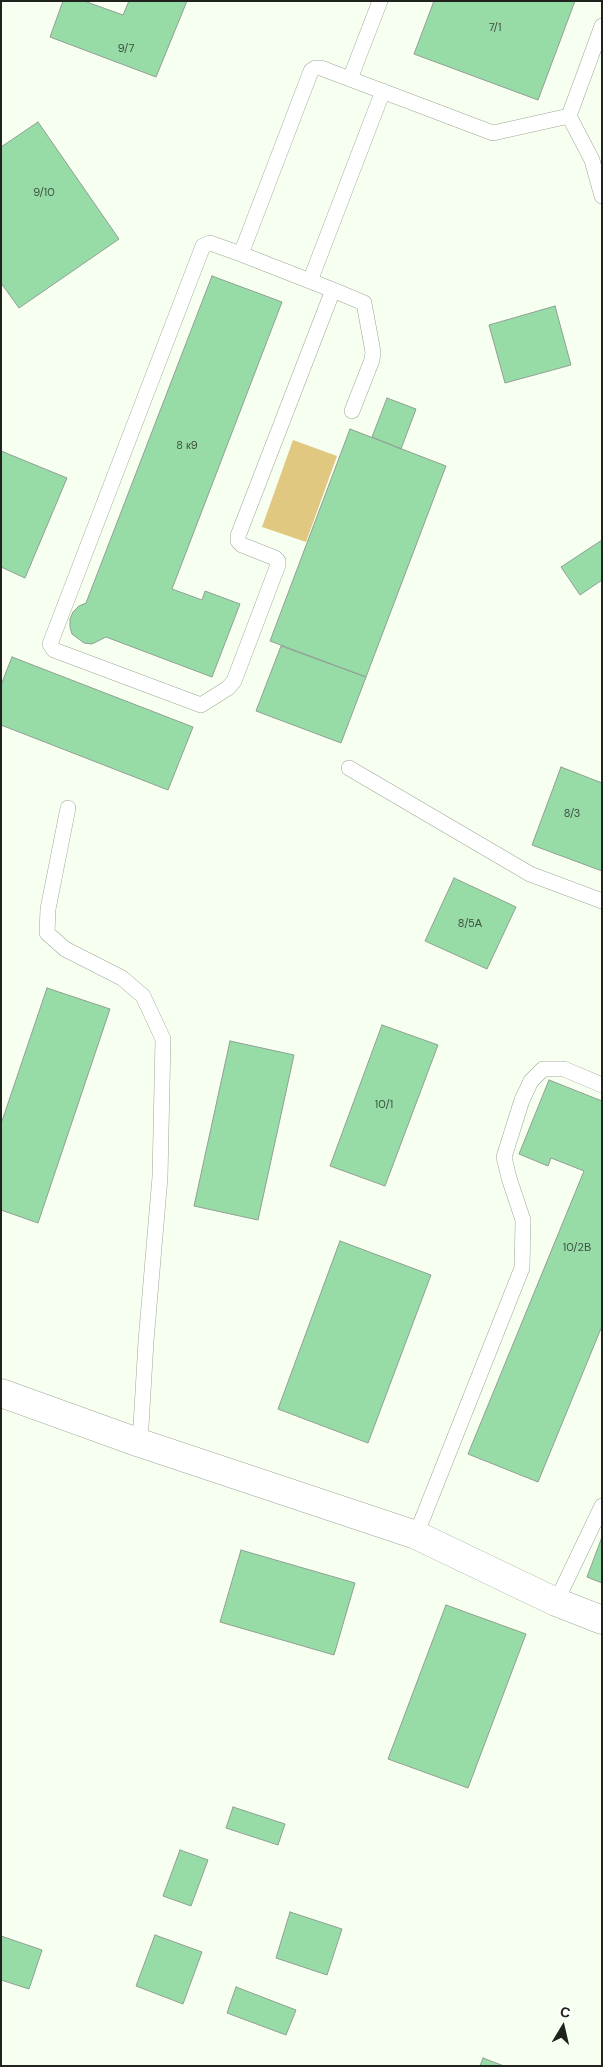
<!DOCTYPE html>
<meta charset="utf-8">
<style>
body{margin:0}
#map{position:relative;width:603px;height:2067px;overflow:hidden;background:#f7fff1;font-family:"DM Sans",sans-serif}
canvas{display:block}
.frame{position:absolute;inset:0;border:2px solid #20231d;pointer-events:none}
.north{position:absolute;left:538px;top:2002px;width:50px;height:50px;-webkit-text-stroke:4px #fff;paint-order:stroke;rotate:9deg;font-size:14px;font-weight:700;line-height:20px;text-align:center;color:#20231d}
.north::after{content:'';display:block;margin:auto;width:18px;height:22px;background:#20231d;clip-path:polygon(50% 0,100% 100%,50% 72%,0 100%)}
</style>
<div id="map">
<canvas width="603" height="2067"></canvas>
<div class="frame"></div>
<div class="north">С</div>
</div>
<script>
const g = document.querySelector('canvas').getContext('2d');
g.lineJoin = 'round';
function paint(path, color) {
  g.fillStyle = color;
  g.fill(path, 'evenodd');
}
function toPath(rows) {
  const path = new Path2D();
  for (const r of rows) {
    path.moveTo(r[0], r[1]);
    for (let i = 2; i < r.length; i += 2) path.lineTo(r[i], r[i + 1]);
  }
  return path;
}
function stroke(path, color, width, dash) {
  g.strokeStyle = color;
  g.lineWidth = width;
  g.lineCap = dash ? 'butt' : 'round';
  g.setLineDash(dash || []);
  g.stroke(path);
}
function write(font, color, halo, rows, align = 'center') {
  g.font = font + ' "DM Sans",sans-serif';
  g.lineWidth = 4;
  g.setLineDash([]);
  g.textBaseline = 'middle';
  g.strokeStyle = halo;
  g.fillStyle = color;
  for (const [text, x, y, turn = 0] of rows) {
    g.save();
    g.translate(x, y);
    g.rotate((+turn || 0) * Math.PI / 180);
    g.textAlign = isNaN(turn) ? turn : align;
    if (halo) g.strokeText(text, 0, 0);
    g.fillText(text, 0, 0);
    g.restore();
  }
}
const green = toPath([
 [293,440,337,456,306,542,262,527]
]);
const building = toPath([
 [63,1,84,1,123,15,129,1,187,1,156,77,50,37,63,1],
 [434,1,575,1,538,100,414,54,434,1],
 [38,122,119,239,19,308,1,283,1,147,38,122],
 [212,276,282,302,172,589,202,600,205,591,240,604,212,677,106,637,92,644,84,643,72,634,70,627,70,619,73,612,79,606,86,603,212,276],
 [555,306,571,365,505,383,489,325,555,306],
 [387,398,416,409,401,449,372,437,387,398],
 [350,429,446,466,366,677,270,641,350,429],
 [1,451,67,478,25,578,1,567,1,451],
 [602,540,602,580,580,595,561,567,602,540],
 [281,646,366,677,341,743,256,711,281,646],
 [12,657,193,727,168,790,1,725,1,685,12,657],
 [561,767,602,783,602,871,532,845,561,767],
 [454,878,516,907,487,969,425,941,454,878],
 [47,988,110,1009,38,1223,1,1210,1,1124,47,988],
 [382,1025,438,1045,385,1186,330,1166,382,1025],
 [230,1041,294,1055,258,1220,194,1206,230,1041],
 [549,1080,602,1101,602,1326,538,1482,468,1454,584,1171,551,1158,548,1166,519,1154,549,1080],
 [340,1241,431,1275,368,1443,278,1409,340,1241],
 [602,1537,602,1583,587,1577,602,1537],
 [241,1550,355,1583,334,1655,220,1622,241,1550],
 [446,1605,526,1634,468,1788,388,1759,446,1605],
 [233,1807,285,1824,278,1845,226,1828,233,1807],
 [180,1850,208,1860,191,1906,163,1896,180,1850],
 [290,1912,342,1929,327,1975,276,1958,290,1912],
 [155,1935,202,1952,183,2004,136,1986,155,1935],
 [1,1936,42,1950,29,1989,1,1980,1,1936],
 [236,1987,296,2010,286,2035,227,2013,236,1987],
 [483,2058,504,2066,480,2066,483,2058]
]);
const service = toPath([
 [602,26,569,116,592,160,602,196],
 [350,79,380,1],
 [241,254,210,243,203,246,50,644,54,650,201,705,228,688,234,681,278,565,278,561,275,558,242,545,238,541,238,536,333,290,310,281,383,91],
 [310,281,241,254,311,71,315,68,321,68,493,133,569,116],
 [333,290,364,303,373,352,372,360,352,411],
 [349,768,530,874,602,901],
 [68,808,48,909,47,933,65,949,122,978,143,996,163,1039,160,1177,146,1341,140,1443],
 [416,1535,522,1268,523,1220,509,1178,504,1157,522,1100,531,1081,543,1069,564,1069,602,1085],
 [556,1602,602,1506]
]);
const minor = toPath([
 [1,1393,140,1443,416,1535,556,1602,602,1620]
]);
const numberNames = [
 ["7/1",495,28],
 ["9/7",126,49],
 ["9/10",44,193],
 ["8 к9",187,446],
 ["8/3",572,814],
 ["8/5А",470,924],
 ["10/1",384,1105],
 ["10/2В",577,1248]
];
paint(green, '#e1c880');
paint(building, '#97dba7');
stroke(building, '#90a093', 1);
stroke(service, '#9ea797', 16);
stroke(minor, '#9ea797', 29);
stroke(service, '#fff', 15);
stroke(minor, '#fff', 28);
write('11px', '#3e5140', null, numberNames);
</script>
